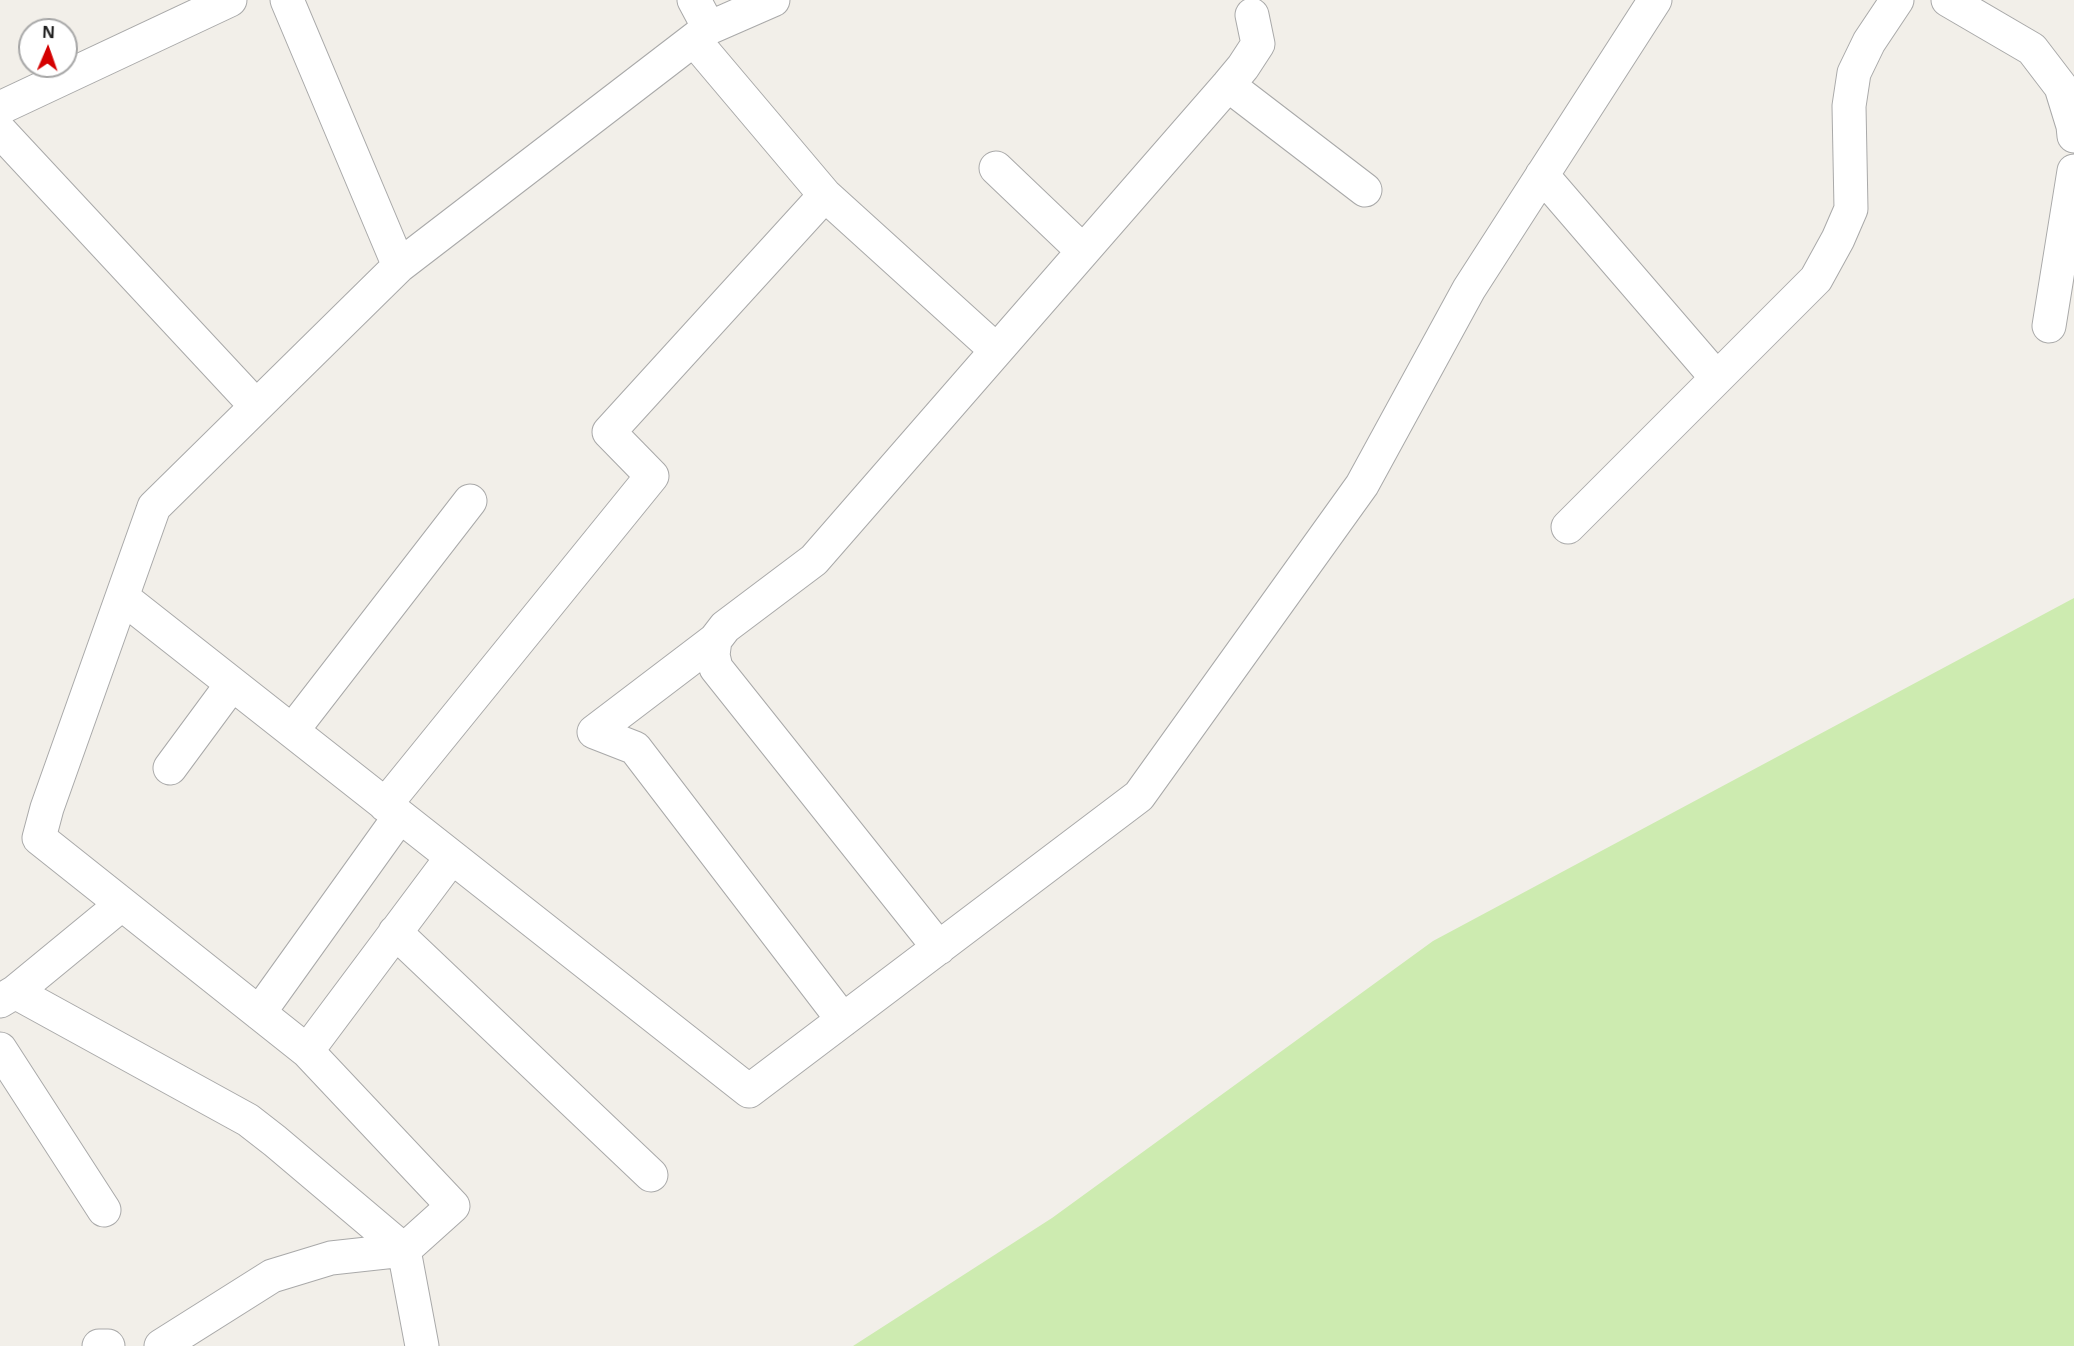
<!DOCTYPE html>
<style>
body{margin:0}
#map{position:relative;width:2074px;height:1346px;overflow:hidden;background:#f2efe9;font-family:"Open Sans",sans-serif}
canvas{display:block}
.north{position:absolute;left:18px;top:18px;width:60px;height:60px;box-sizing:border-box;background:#fff;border:2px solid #a7a7a7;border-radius:50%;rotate:2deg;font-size:16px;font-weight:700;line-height:24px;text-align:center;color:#222}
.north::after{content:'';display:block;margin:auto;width:21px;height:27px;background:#d40000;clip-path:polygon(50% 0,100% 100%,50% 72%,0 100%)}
</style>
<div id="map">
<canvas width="2074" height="1346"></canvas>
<div class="north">N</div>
</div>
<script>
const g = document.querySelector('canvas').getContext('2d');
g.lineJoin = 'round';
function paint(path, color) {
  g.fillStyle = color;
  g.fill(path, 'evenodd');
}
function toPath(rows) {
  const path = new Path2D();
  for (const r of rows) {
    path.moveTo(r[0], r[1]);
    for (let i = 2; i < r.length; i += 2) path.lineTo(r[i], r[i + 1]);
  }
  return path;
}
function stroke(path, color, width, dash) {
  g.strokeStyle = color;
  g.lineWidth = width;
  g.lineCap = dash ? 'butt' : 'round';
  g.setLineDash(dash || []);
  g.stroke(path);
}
const grass = toPath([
 [2074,598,2074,1346,853,1346,1052,1218,1433,941]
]);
const street = toPath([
 [287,0,399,266,709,28],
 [694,0,709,28,773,0],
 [1948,0,2032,49,2061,87,2073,126,2074,136],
 [1228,85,1365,190],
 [0,108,230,0],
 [0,131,256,406],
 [996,168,1083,251],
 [1542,175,1716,377],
 [825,195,996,350],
 [2049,326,2074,171],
 [1568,527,1816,279,1838,239,1851,209,1849,106,1854,73,1869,42,1897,0],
 [122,597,749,1091,1139,796,1362,485,1469,289,1655,0],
 [715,640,594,732,635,748,843,1020],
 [292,731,470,501],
 [170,768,232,684],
 [385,805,652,476,609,432,825,195,694,40],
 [395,932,651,1175],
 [939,948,716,668,713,655,715,640,725,627,814,560,1228,85,1243,67,1258,44,1252,15],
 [15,992,122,904],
 [0,1001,15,992,248,1120,275,1141,404,1250,453,1206,307,1051,39,838,47,808,154,507,399,266],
 [259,1013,400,816],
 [0,1049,104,1210],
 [307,1051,452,857],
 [99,1346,108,1346],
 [161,1346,272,1276,331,1258,404,1250,422,1346]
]);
paint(grass, '#cdebb0');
stroke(street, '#a9a9a9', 35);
stroke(street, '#fff', 33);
</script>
